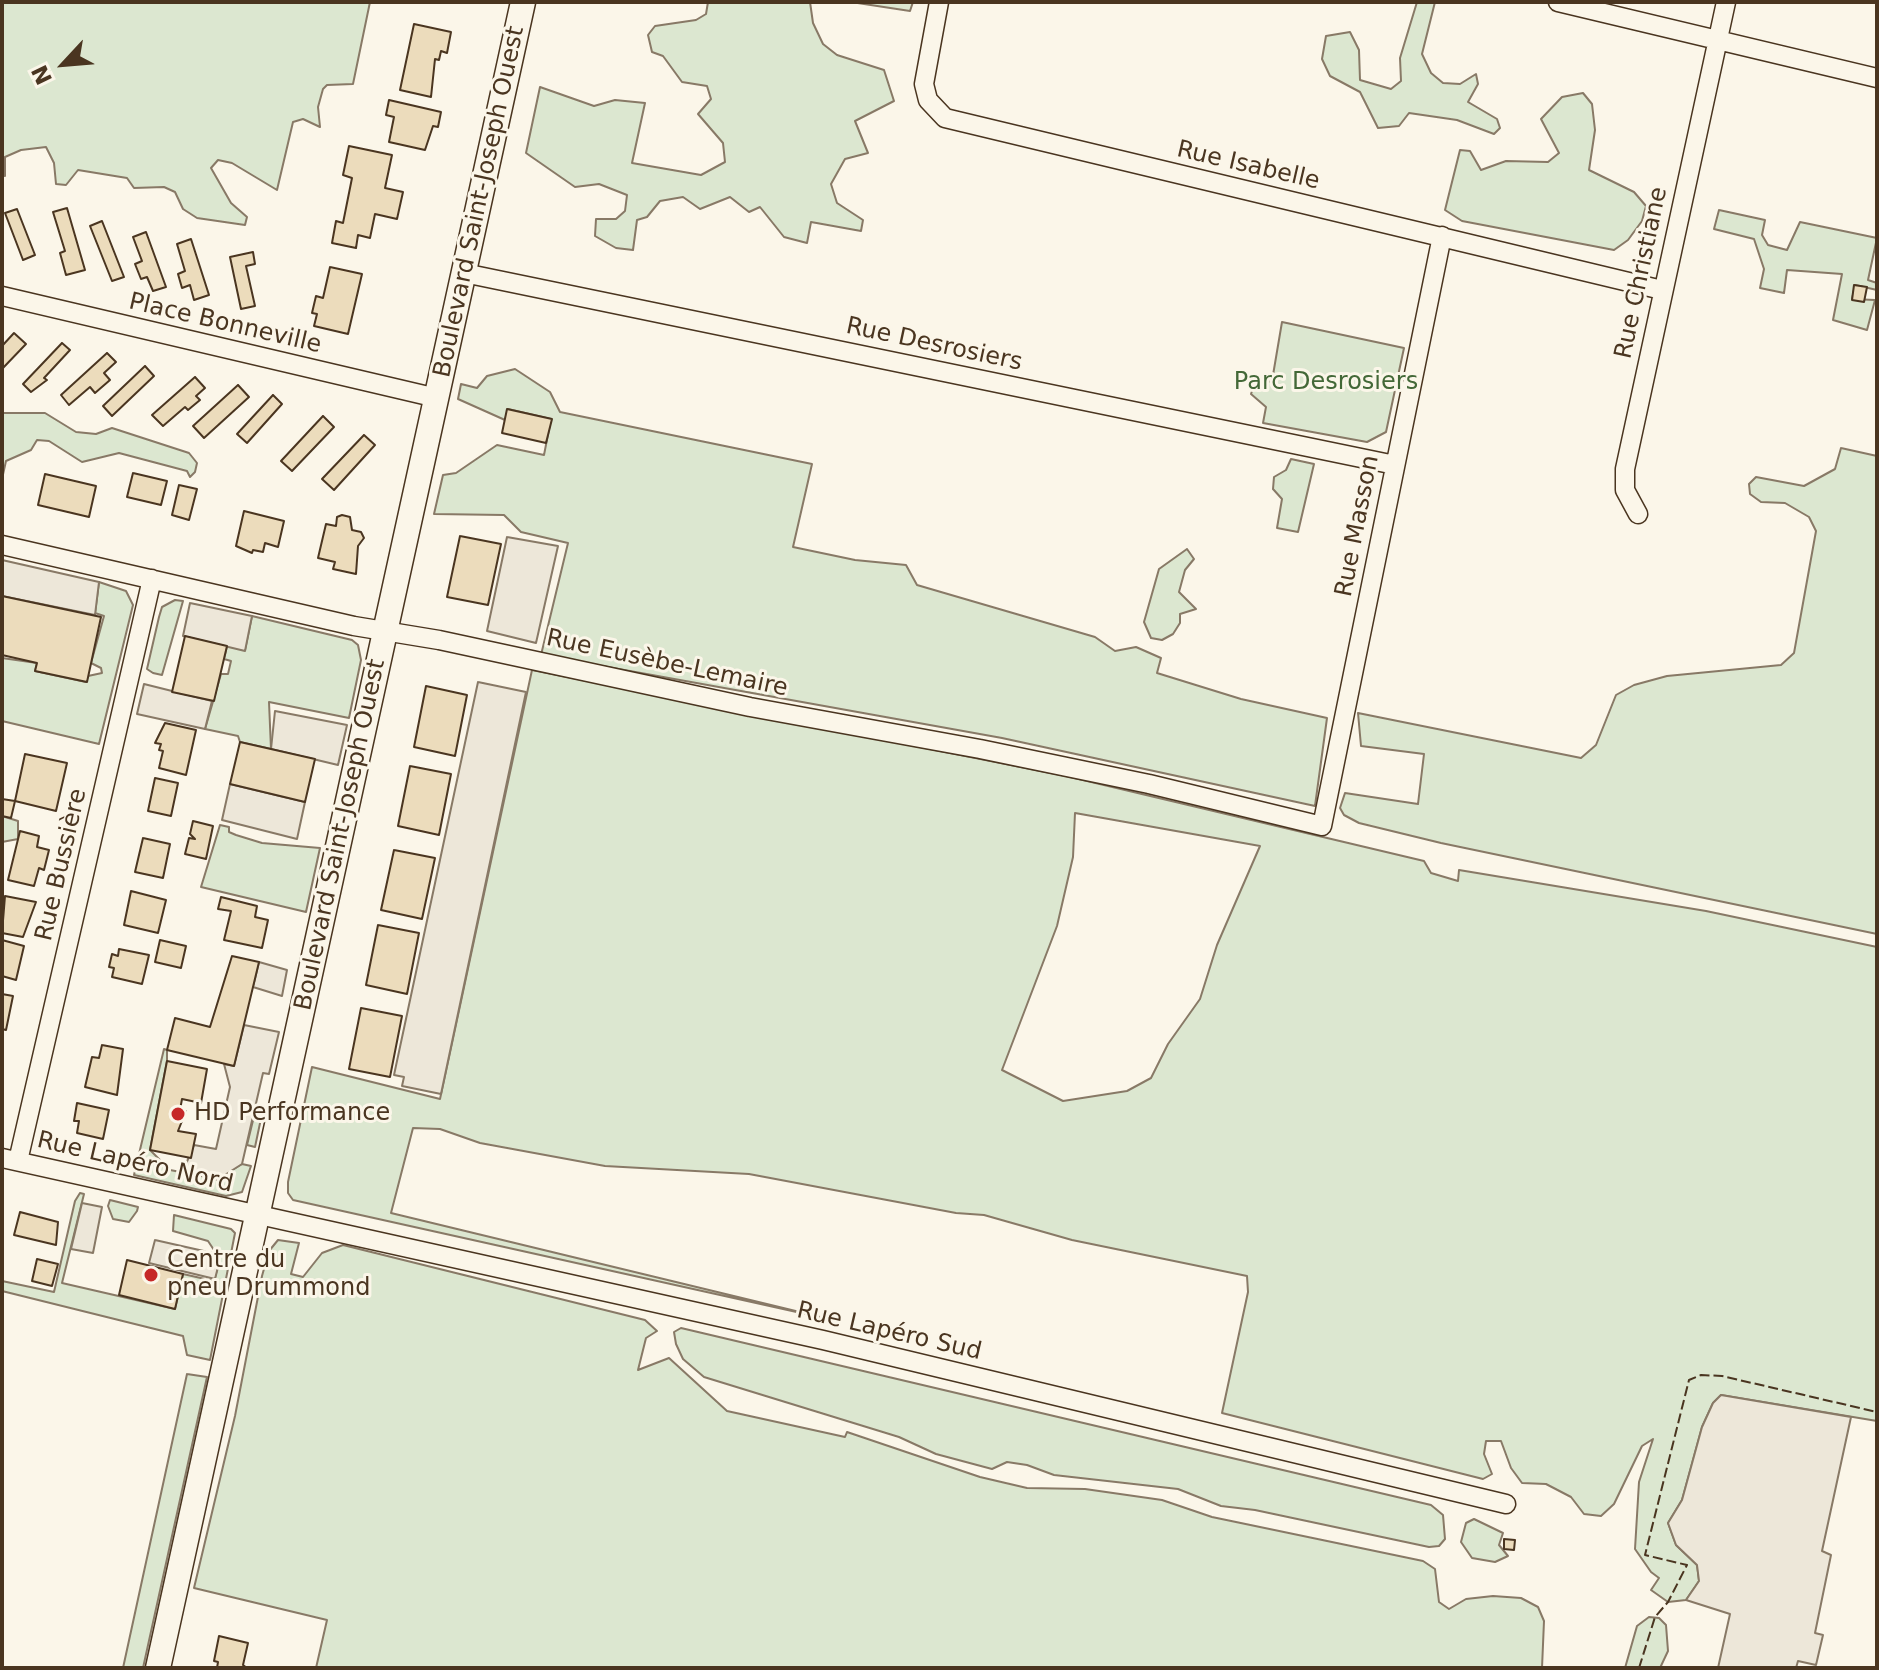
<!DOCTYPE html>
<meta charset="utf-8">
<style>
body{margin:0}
#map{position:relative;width:1879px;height:1670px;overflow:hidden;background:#fbf6e9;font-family:"DejaVu Sans",sans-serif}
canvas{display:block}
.frame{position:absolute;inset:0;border:4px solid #4a3520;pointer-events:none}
.north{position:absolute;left:24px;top:24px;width:80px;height:80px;-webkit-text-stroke:6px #fbf6e9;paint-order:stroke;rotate:244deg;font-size:22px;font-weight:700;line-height:32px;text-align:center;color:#4a3520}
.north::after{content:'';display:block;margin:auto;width:28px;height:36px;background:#4a3520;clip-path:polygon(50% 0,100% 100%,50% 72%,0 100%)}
</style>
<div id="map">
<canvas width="1879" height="1670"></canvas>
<div class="frame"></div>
<div class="north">N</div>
</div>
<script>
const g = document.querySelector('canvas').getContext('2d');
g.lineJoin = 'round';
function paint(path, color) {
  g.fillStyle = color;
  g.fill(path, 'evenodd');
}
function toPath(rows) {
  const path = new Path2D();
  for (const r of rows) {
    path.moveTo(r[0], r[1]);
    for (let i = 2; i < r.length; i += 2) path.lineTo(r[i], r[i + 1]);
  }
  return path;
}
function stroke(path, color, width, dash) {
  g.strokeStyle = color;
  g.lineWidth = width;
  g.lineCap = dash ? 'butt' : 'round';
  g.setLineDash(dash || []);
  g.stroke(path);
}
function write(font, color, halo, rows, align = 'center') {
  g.font = font + ' "DejaVu Sans",sans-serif';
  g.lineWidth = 6;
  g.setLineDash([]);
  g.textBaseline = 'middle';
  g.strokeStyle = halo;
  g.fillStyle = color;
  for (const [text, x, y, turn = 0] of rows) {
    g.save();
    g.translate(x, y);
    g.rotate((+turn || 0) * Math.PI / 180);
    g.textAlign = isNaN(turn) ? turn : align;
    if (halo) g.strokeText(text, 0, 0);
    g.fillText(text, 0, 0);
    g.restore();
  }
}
const green = toPath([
 [2,2,370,2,353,84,327,85,323,89,318,107,320,127,303,119,293,122,277,190,232,163,218,160,211,168,231,203,247,217,245,225,197,218,183,209,175,192,164,187,134,188,127,178,78,170,66,185,56,184,54,163,46,147,21,150,5,157,5,176,2,175,2,2],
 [708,2,810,2,813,23,823,44,837,55,884,70,894,101,855,121,868,153,845,159,831,184,837,203,863,220,861,231,811,222,807,243,784,237,760,207,749,212,730,197,700,209,683,197,660,201,647,217,637,220,633,250,616,248,595,236,596,219,616,219,625,211,627,195,599,184,575,187,526,153,540,87,594,106,615,100,645,103,632,163,701,175,725,162,723,143,698,114,711,99,707,86,682,82,663,56,652,52,648,35,655,26,696,20,706,14,708,2],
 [851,2,913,2,910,11,851,2],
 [1417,2,1435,2,1422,54,1431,73,1443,83,1460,84,1476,74,1478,84,1468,102,1497,119,1500,128,1494,134,1457,120,1409,113,1399,126,1378,128,1360,92,1330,76,1322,59,1326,36,1350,32,1359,50,1360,80,1391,89,1401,81,1400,58,1417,2],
 [1583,93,1592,104,1595,130,1589,170,1634,192,1646,206,1642,221,1628,240,1614,250,1462,221,1445,210,1460,150,1470,151,1481,170,1506,161,1548,162,1559,153,1541,119,1562,97,1583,93],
 [1719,210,1765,220,1762,235,1768,245,1787,250,1800,222,1877,238,1868,280,1877,283,1877,290,1855,285,1852,299,1875,300,1867,330,1833,320,1842,274,1787,270,1784,293,1760,288,1764,269,1754,239,1714,229,1719,210],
 [1282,322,1404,348,1386,432,1367,442,1263,423,1266,407,1251,394,1254,385,1272,381,1282,322],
 [515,369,550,392,560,412,812,464,793,547,855,560,906,565,917,585,1095,637,1115,651,1136,647,1161,658,1157,673,1241,699,1327,718,1315,806,1002,738,541,655,568,543,521,532,504,515,434,514,443,475,456,473,497,445,544,455,551,419,508,409,505,420,458,399,461,384,477,388,487,376,515,369],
 [2,413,45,413,76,432,96,434,112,428,189,453,197,463,195,472,190,477,187,471,119,453,82,462,49,441,37,440,31,450,6,461,2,479,2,413],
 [1841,448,1877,456,1877,934,1441,843,1359,823,1344,815,1340,808,1345,793,1418,804,1424,754,1361,746,1358,713,1581,758,1596,745,1616,695,1634,685,1667,676,1781,665,1794,653,1816,531,1809,517,1785,503,1761,502,1750,494,1749,484,1756,477,1804,486,1835,469,1841,448],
 [1291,459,1314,464,1298,532,1277,528,1282,499,1273,489,1274,477,1286,470,1291,459],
 [1187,549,1194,559,1185,570,1179,592,1196,609,1180,614,1180,623,1173,634,1162,640,1151,638,1144,622,1159,569,1187,549],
 [99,582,126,591,133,605,99,744,2,721,2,658,37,663,35,671,86,682,88,676,102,673,101,668,91,663,104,616,95,613,99,582],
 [175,600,183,601,162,675,153,673,147,669,159,617,162,607,175,600],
 [252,616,352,640,358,645,361,660,349,718,269,702,271,749,240,742,238,736,205,729,221,674,228,674,231,661,224,659,227,646,245,650,252,616],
 [532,670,1066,776,1424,861,1431,873,1458,881,1459,870,1706,911,1877,947,1877,1421,1721,1395,1713,1403,1702,1427,1682,1500,1668,1523,1676,1545,1697,1565,1699,1581,1686,1600,1668,1602,1651,1590,1659,1578,1651,1572,1635,1549,1639,1482,1653,1439,1642,1446,1614,1504,1601,1516,1584,1514,1571,1497,1546,1484,1522,1483,1511,1468,1501,1441,1486,1441,1484,1454,1492,1474,1483,1479,1222,1413,1248,1292,1247,1276,1072,1240,984,1215,956,1213,749,1174,605,1166,480,1143,440,1129,413,1128,391,1213,837,1321,293,1200,288,1193,288,1182,312,1067,440,1099,532,670],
 [1075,813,1260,846,1217,945,1200,999,1168,1044,1151,1078,1127,1091,1063,1101,1002,1070,1057,926,1073,857,1075,813],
 [2,816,18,821,18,839,2,842,2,816],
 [220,825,229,827,229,832,236,835,262,843,320,848,306,912,201,887,220,825],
 [164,1049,167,1050,167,1061,150,1150,170,1170,217,1179,242,1164,251,1166,242,1192,226,1196,134,1175,164,1049],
 [256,1108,263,1109,255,1147,247,1145,256,1108],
 [80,1193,84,1194,62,1283,175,1309,183,1274,214,1281,220,1259,208,1241,173,1231,174,1215,231,1229,235,1233,210,1360,187,1355,183,1336,2,1291,2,1281,54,1292,75,1201,80,1193],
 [110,1200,138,1207,137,1211,129,1222,113,1219,108,1206,110,1200],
 [278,1240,299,1243,291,1274,303,1277,322,1253,343,1245,645,1320,657,1331,646,1338,638,1370,669,1358,727,1411,845,1437,847,1432,980,1477,1027,1488,1085,1489,1162,1500,1212,1517,1423,1561,1435,1569,1439,1602,1449,1609,1466,1599,1493,1596,1521,1598,1538,1607,1544,1621,1542,1668,316,1668,327,1620,194,1588,235,1416,262,1276,269,1251,278,1240],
 [681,1328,1431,1505,1443,1515,1445,1539,1439,1546,1429,1547,1255,1510,1221,1506,1178,1489,1054,1475,1027,1465,1007,1462,992,1469,936,1454,899,1437,704,1377,683,1359,676,1344,674,1332,681,1328],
 [187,1374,207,1377,143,1668,123,1668,187,1374],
 [1474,1519,1503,1533,1499,1545,1508,1556,1495,1562,1472,1558,1461,1542,1466,1523,1474,1519],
 [1649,1617,1659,1618,1666,1625,1668,1651,1660,1668,1625,1668,1637,1626,1649,1617]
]);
const parking = toPath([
 [507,537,558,546,536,643,487,631,507,537],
 [2,560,99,582,95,615,2,596,2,560],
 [190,603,252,616,245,651,183,636,190,603],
 [478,682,526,692,441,1094,402,1086,404,1077,394,1075,478,682],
 [144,684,212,701,205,729,137,714,144,684],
 [275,711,347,725,338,765,271,749,275,711],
 [230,784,305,802,297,839,222,820,230,784],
 [259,962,287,970,282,996,253,987,259,962],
 [244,1025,279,1032,269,1074,263,1073,242,1164,217,1180,183,1171,194,1145,216,1149,230,1087,224,1064,234,1066,244,1025],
 [82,1203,102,1207,93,1253,71,1249,82,1203],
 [155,1240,217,1254,220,1259,215,1279,149,1263,155,1240],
 [1721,1395,1851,1417,1822,1551,1831,1555,1815,1633,1823,1635,1816,1665,1798,1661,1796,1668,1718,1668,1730,1614,1686,1600,1699,1581,1697,1565,1676,1545,1668,1523,1682,1500,1702,1427,1713,1403,1721,1395]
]);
const building = toPath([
 [414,24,451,32,447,53,441,51,439,60,435,59,431,97,400,90,414,24],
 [389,100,441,112,438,127,433,126,425,150,389,142,394,117,386,115,389,100],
 [349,146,392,155,385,188,403,192,397,219,375,214,370,238,358,235,356,248,332,243,336,221,343,223,352,178,343,175,349,146],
 [67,208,85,270,66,275,60,253,65,251,53,212,67,208],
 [17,209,35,255,23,260,5,213,17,209],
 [102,221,124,277,112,281,90,226,102,221],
 [146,232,166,287,153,291,147,277,141,279,135,264,142,261,133,237,146,232],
 [191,239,209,295,194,300,190,285,182,288,178,274,185,271,177,244,191,239],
 [253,252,255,264,246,266,255,306,241,309,230,257,253,252],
 [330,267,362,274,348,334,314,326,317,314,312,313,316,296,323,298,330,267],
 [1854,285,1867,287,1864,302,1852,300,1854,285],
 [14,333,26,344,2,369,2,346,14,333],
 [62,343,70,350,44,378,47,380,31,392,23,384,62,343],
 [107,353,116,362,104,373,110,380,95,393,90,387,69,405,61,395,107,353],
 [145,366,154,376,112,416,103,406,145,366],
 [195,377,205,388,196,396,200,400,188,410,185,407,163,426,152,415,195,377],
 [238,385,249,397,204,438,193,426,238,385],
 [273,395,282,404,247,443,237,434,273,395],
 [507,409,552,419,546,443,502,433,507,409],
 [323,416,334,427,292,471,281,461,323,416],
 [364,435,375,445,334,490,322,479,364,435],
 [133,473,167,481,161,505,127,497,133,473],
 [45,474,96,486,89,517,38,505,45,474],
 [179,485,197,489,189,520,172,515,179,485],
 [244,511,284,521,278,547,265,543,263,552,253,550,252,553,236,546,244,511],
 [342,515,350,517,352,530,361,532,364,538,358,546,356,574,333,569,335,562,318,558,326,524,336,526,337,517,342,515],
 [460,536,501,544,488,605,447,597,460,536],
 [2,596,101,617,87,682,35,671,37,663,2,655,2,596],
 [185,636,227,646,214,701,172,692,185,636],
 [426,686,467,695,455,756,414,747,426,686],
 [165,723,196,730,186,775,159,768,163,751,159,750,161,744,155,743,165,723],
 [240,742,315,759,305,802,230,784,240,742],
 [25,754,67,763,56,811,15,801,25,754],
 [410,766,451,774,439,835,398,826,410,766],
 [155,778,178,783,171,816,148,811,155,778],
 [2,799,15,801,11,818,2,816,2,799],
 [193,821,213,826,206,859,185,854,189,838,195,839,190,834,193,821],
 [20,831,39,836,37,847,49,850,44,870,39,868,34,886,8,880,20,831],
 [143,838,170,844,163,878,135,872,143,838],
 [394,850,435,858,422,919,381,910,394,850],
 [131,891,166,900,158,933,124,925,131,891],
 [5,896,36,902,23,937,2,933,5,896],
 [221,897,257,906,255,917,268,920,262,948,224,940,231,911,218,909,221,897],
 [378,925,419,933,407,994,366,985,378,925],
 [2,940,24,946,16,980,2,976,2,940],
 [160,940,186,946,181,968,155,962,160,940],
 [119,949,149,955,142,984,112,977,114,968,109,967,112,954,118,956,119,949],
 [232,956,259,962,234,1066,167,1050,175,1018,210,1027,232,956],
 [2,994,13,996,6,1030,2,1029,2,994],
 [361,1008,402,1016,390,1077,349,1069,361,1008],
 [102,1045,123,1049,117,1095,85,1087,92,1057,99,1058,102,1045],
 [167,1061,207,1069,201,1103,182,1099,180,1110,186,1111,178,1131,196,1134,191,1158,150,1150,167,1061],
 [77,1103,109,1110,103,1139,77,1133,79,1121,74,1121,77,1103],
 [20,1212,58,1222,56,1245,14,1235,20,1212],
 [37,1259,58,1264,52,1286,32,1281,37,1259],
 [127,1260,183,1274,175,1309,119,1295,127,1260],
 [1504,1539,1515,1540,1514,1550,1504,1549,1504,1539],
 [219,1636,248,1643,243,1665,247,1668,217,1668,218,1662,214,1661,219,1636]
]);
const street = toPath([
 [939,2,924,84,928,100,945,118,1662,290],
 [1558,2,1877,78],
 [464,273,1395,465],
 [2,296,437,398],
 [1638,514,1625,490,1625,469,1726,2],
 [2,545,354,626,439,640,750,707,980,749,1149,784,1322,826,1442,236],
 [2,1158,823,1340,1506,1504],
 [18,1161,152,579]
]);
const secondary = toPath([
 [158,1668,523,2]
]);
const fence = toPath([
 [1639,1668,1655,1617,1668,1602,1687,1565,1645,1555,1689,1380,1701,1375,1722,1376,1877,1412]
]);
const markers = [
 [178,1114,8,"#c62828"],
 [151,1275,8,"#c62828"]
];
const streetNames = [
 ["Rue Isabelle",1248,166,13],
 ["Boulevard Saint-Joseph Ouest",480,202,-78],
 ["Rue Christiane",1642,273,-78],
 ["Place Bonneville",225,324,13],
 ["Rue Desrosiers",934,345,12],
 ["Rue Masson",1358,526,-79],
 ["Rue Eusèbe-Lemaire",667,664,12],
 ["Boulevard Saint-Joseph Ouest",341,835,-78],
 ["Rue Bussière",62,865,-77],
 ["Rue Lapéro Nord",135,1163,13],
 ["Rue Lapéro Sud",889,1332,13]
];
const parkNames = [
 ["Parc Desrosiers",1326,383]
];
const poiNames = [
 ["HD Performance",194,1114],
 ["Centre du",167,1261],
 ["pneu Drummond",167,1289]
];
paint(green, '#dce7d0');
stroke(green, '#887966', 2);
paint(parking, '#ede7d9');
stroke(parking, '#887966', 2);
paint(building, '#ecdcbc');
stroke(building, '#4a3520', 2);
stroke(street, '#4a3520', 21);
stroke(secondary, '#4a3520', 27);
stroke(street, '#fbf6e9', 18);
stroke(secondary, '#fbf6e9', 24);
stroke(fence, '#4a3520', 2, [10, 4]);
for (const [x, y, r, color] of markers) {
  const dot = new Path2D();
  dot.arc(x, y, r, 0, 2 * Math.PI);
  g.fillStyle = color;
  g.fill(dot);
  stroke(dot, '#fbf6e9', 3);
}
write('24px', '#4a3520', '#fbf6e9', streetNames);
write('24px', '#436837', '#fbf6e9', parkNames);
write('24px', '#4a3520', '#fbf6e9', poiNames, 'left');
</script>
